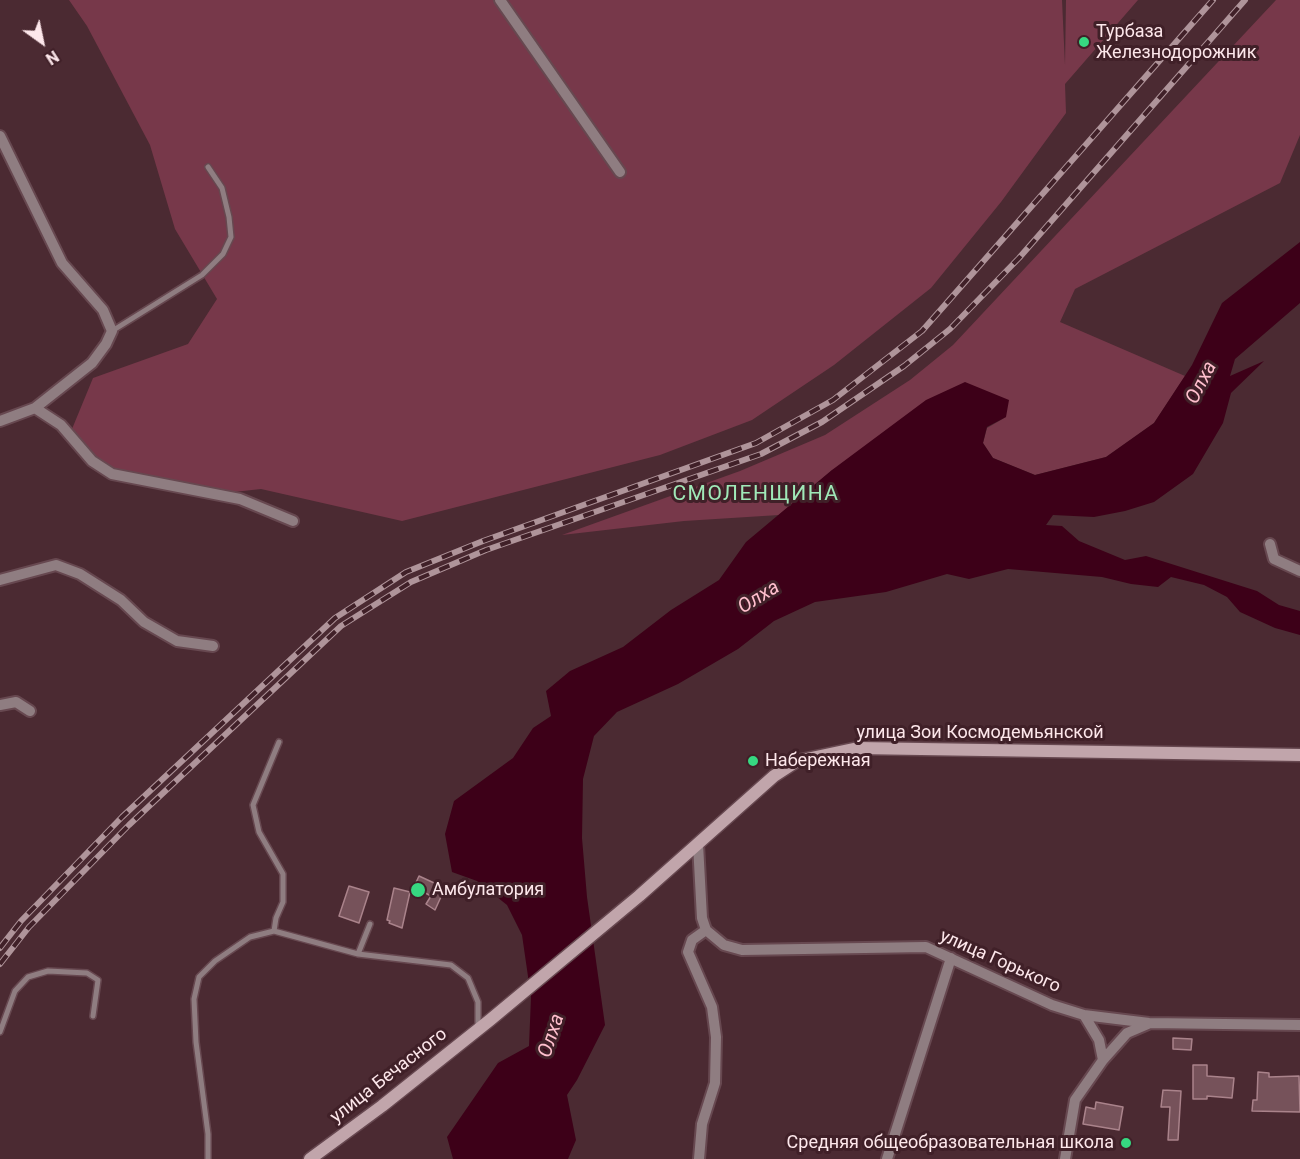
<!DOCTYPE html>
<meta charset="utf-8">
<style>
body{margin:0}
#map{position:relative;width:1300px;height:1159px;overflow:hidden;background:#4b2a32;font-family:Roboto,sans-serif}
canvas{display:block}
.north{position:absolute;left:12px;top:12px;width:60px;height:60px;-webkit-text-stroke:4px #402028;paint-order:stroke;rotate:147deg;font-size:16px;font-weight:700;line-height:24px;text-align:center;color:#fde7eb}
.north::after{content:'';display:block;margin:auto;width:21px;height:27px;background:#fde7eb;clip-path:polygon(50% 0,100% 100%,50% 72%,0 100%)}
</style>
<div id="map">
<canvas width="1300" height="1159"></canvas>
<div class="north">N</div>
</div>
<script>
const g = document.querySelector('canvas').getContext('2d');
g.lineJoin = 'round';
function paint(path, color) {
  g.fillStyle = color;
  g.fill(path, 'evenodd');
}
function toPath(rows) {
  const path = new Path2D();
  for (const r of rows) {
    path.moveTo(r[0], r[1]);
    for (let i = 2; i < r.length; i += 2) path.lineTo(r[i], r[i + 1]);
  }
  return path;
}
function stroke(path, color, width, dash) {
  g.strokeStyle = color;
  g.lineWidth = width;
  g.lineCap = dash ? 'butt' : 'round';
  g.setLineDash(dash || []);
  g.stroke(path);
}
function write(font, color, halo, rows, align = 'center') {
  g.font = font + ' Roboto,sans-serif';
  g.lineWidth = 6;
  g.setLineDash([]);
  g.textBaseline = 'middle';
  g.strokeStyle = halo;
  g.fillStyle = color;
  for (const [text, x, y, turn = 0] of rows) {
    g.save();
    g.translate(x, y);
    g.rotate((+turn || 0) * Math.PI / 180);
    g.textAlign = isNaN(turn) ? turn : align;
    if (halo) g.strokeText(text, 0, 0);
    g.fillText(text, 0, 0);
    g.restore();
  }
}
const green = toPath([
 [69,0,1062,0,1065,65,1066,0,1138,0,1065,84,1066,113,1001,202,931,288,834,365,752,420,660,455,402,521,261,489,198,496,98,467,72,429,93,378,188,344,217,299,175,229,150,145,87,26],
 [1276,0,1300,0,1300,135,1280,183,1075,289,1060,322,1185,376,1154,423,1106,457,1035,475,993,458,983,443,987,428,1006,417,832,470,779,515,684,521,562,535,740,471,825,435,910,380,953,345]
]);
const water = toPath([
 [1300,242,1300,303,1235,359,1230,376,1264,361,1231,393,1223,423,1193,474,1154,502,1125,511,1094,517,1053,515,1046,525,1062,526,1079,541,1125,560,1146,556,1257,591,1279,605,1300,611,1300,635,1275,628,1240,612,1227,597,1204,585,1171,577,1158,587,1131,584,1102,577,1008,569,969,579,947,574,886,592,815,602,774,621,738,649,678,684,617,712,594,736,583,779,582,838,587,897,605,1025,577,1080,567,1095,576,1140,568,1159,453,1159,447,1137,498,1063,529,1046,531,997,522,935,507,905,477,881,452,872,445,834,454,801,513,758,533,728,551,716,546,691,570,671,623,647,671,610,719,580,746,542,832,470,926,400,965,382,1009,400,1006,417,987,427,983,443,993,458,1035,475,1106,457,1154,423,1192,365,1222,303]
]);
const building = toPath([
 [419,876,445,888,435,910,426,904,431,896,414,887,419,876],
 [349,886,369,892,359,923,339,916,349,886],
 [394,888,410,892,402,928,389,923,390,921,387,920,394,888],
 [1173,1038,1192,1039,1191,1050,1173,1049,1173,1038],
 [1193,1065,1207,1065,1207,1076,1234,1078,1232,1098,1207,1096,1207,1099,1193,1099,1193,1065],
 [1258,1072,1269,1073,1269,1077,1299,1076,1300,1112,1252,1111,1253,1100,1257,1100,1258,1072],
 [1163,1090,1181,1091,1178,1140,1168,1140,1170,1107,1161,1107,1163,1090],
 [1096,1102,1123,1107,1119,1130,1083,1124,1086,1107,1095,1109,1096,1102]
]);
const lane = toPath([
 [112,331,202,275,223,254,231,237,229,217,222,188,208,167],
 [274,931,276,918,283,902,283,874,259,832,253,805,279,742],
 [358,954,370,924],
 [0,1032,15,991,28,977,48,971,87,973,98,980,93,1016],
 [208,1159,208,1134,196,1042,194,999,199,977,215,961,250,937,274,931,358,954,451,965,468,978,478,1002,478,1028]
]);
const street = toPath([
 [500,0,620,172],
 [0,136,62,263,103,310,112,331,106,344,92,363,35,408,0,421],
 [35,408,61,425,92,461,112,474,240,499,293,521],
 [1270,544,1274,559,1300,571],
 [0,580,56,565,80,574,121,600,144,622,177,641,213,646],
 [0,705,16,702,30,711],
 [698,844,702,918,706,930,724,945,742,950,926,947,1052,1005,1084,1015,1149,1023,1300,1025],
 [1084,1015,1099,1040,1103,1060],
 [699,1159,702,1124,715,1083,716,1037,712,1007,688,952,692,940,706,930],
 [887,1159,951,958],
 [1065,1159,1075,1100,1103,1060,1127,1033,1148,1024]
]);
const secondary = toPath([
 [310,1159,382,1106,490,1020,639,896,774,776,797,761,858,748,1300,755]
]);
const rail = toPath([
 [0,948,21,921,122,817,335,618,406,572,483,541,756,443,833,400,922,331,1213,0],
 [0,964,29,927,129,825,341,626,411,582,486,550,761,454,822,422,904,366,950,329,1019,258,1245,0]
]);
const markers = [
 [1084,42,6,"#36d881"],
 [753,761,6,"#36d881"],
 [418,890,8,"#36d881"],
 [1126,1143,6,"#36d881"]
];
const poiNames = [
 ["Турбаза",1096,32],
 ["Железнодорожник",1096,53],
 ["Набережная",765,761],
 ["Амбулатория",432,890],
 ["Средняя общеобразовательная школа",1114,1143,"right"]
];
const streetNames = [
 ["улица Зои Космодемьянской",980,733],
 ["улица Горького",1000,962,24],
 ["улица Бечасного",389,1076,-38]
];
const waterNames = [
 ["Олха",1202,383,-63],
 ["Олха",759,598,-32],
 ["Олха",552,1036,-72]
];
const quarterNames = [
 ["СМОЛЕНЩИНА",756,495]
];
paint(green, '#77384a');
paint(water, '#3d0018');
paint(building, '#76525a');
stroke(building, '#aa838b', 1.5);
stroke(lane, '#674850', 8);
stroke(street, '#674850', 14);
stroke(secondary, '#674850', 15);
stroke(lane, '#8f7d81', 5);
stroke(street, '#8f7d81', 10);
stroke(secondary, '#c1a5ab', 12);
stroke(rail, '#af949a', 6);
stroke(rail, '#402028', 4, [11]);
for (const [x, y, r, color] of markers) {
  const dot = new Path2D();
  dot.arc(x, y, r, 0, 2 * Math.PI);
  g.fillStyle = color;
  g.fill(dot);
  stroke(dot, '#402028', 2);
}
write('18px', '#fde7eb', '#402028', poiNames, 'left');
write('18px', '#fde7eb', '#402028', streetNames);
write('italic 20px', '#ffbfcd', '#402028', waterNames);
g.letterSpacing = '1.5px';
write('21px', '#a0e9b8', '#402028', quarterNames);
g.letterSpacing = '0px';
</script>
